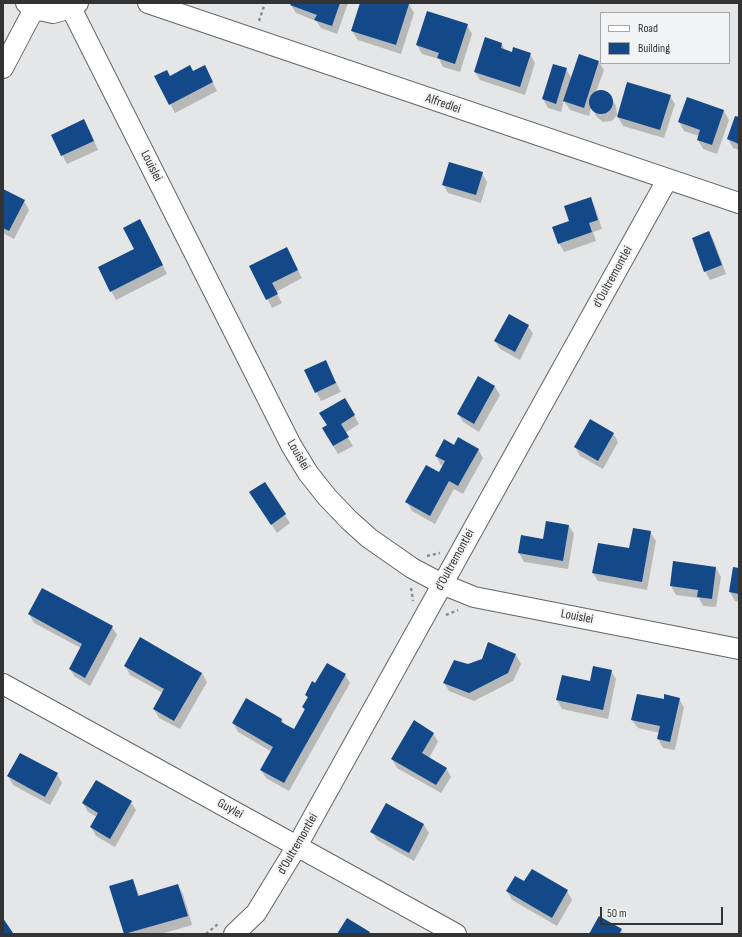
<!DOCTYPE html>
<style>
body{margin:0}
#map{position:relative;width:742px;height:937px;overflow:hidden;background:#e5e6e7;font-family:"Sofia Sans Condensed",sans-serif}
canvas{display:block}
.frame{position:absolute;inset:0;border:4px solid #333334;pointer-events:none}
.legend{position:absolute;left:600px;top:12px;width:130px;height:52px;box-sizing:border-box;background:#f2f3f4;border:1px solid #a6a6a7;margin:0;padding:5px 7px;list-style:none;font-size:12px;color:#333334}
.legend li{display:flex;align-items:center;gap:8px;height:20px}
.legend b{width:20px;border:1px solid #a6a6a7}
.scale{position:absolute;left:600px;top:907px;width:123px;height:18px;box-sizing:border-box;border:2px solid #333334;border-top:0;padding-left:5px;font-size:12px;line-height:14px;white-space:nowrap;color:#333334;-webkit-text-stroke:3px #f2f3f4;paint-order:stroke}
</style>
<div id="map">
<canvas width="742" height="937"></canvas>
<div class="frame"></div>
<ul class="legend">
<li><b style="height:5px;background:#fff"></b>Road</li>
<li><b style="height:11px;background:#144989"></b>Building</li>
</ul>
<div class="scale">50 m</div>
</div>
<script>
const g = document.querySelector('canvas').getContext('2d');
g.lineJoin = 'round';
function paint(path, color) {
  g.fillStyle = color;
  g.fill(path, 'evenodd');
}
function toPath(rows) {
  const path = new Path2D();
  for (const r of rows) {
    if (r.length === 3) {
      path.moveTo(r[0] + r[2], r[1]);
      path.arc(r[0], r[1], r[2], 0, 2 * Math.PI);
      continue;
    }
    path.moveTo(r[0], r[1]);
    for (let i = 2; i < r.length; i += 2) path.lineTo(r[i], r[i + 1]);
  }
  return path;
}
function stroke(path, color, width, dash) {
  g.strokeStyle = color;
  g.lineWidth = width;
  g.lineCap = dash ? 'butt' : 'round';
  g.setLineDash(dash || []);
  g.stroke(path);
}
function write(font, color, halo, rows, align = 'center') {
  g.font = font + ' "Sofia Sans Condensed",sans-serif';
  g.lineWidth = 4;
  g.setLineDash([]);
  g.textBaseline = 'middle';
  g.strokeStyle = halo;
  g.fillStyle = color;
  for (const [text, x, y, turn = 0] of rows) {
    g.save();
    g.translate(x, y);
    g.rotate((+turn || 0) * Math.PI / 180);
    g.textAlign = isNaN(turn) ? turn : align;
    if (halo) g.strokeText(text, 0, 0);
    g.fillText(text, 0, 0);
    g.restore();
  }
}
const shadow = toPath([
 [292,3,348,3,337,34,321,28,316,21,296,13,291,5],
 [362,3,368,3,377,6,378,3,404,3,409,4,414,13,401,54,358,40,352,31],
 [467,25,472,34,460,72,443,67,439,59,422,54,417,45],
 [502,44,505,51,512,53,530,54,535,63,525,95,480,80,475,72],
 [599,62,604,70,596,92,604,91,611,97,616,106,617,115,612,121,603,122,597,117,591,108,589,116,570,110,564,101,561,112,548,108,543,99,566,69,572,79],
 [193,73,209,75,217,91,175,113,156,77,170,77],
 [670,96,675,104,664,138,623,126,618,117],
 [687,98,724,111,729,120,717,154,703,149,698,140,699,136,684,131,679,122],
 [739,118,739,150,733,148,728,139],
 [89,129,98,150,67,164,52,135],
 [482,173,487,182,481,203,448,193,443,184],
 [3,190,24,201,29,210,14,239,3,233],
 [590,198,595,207,602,229,593,232,596,241,564,252,559,243,570,222],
 [145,229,167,274,116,300,99,268,135,250],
 [709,232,714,241,726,274,710,280,705,271],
 [291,257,302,278,276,292,282,303,272,308,251,266],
 [528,326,533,334,520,360,500,349,495,341],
 [325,361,341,392,321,401,305,370],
 [495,387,500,395,479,432,463,422,458,414],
 [345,399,359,424,345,433,353,446,338,454,323,429,328,426],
 [613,433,618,442,603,469,580,456,575,447],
 [454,446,478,449,483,458,463,494,454,489,435,524,412,511,407,502,439,474,443,466,441,465,436,456],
 [264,484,290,523,277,533,256,501],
 [569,526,574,534,568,569,524,562,519,553],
 [650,532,656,541,647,590,598,581,593,573,630,549],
 [716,568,721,577,716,607,703,606,699,598,676,595,671,586],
 [734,568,739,569,739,602,735,601,730,592],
 [29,614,112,627,117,635,90,686,75,677,70,669,81,648,34,623],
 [488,643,516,655,521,664,513,681,474,701,449,691,444,683,468,665,482,660],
 [125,666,202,673,207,682,180,729,159,718,154,709,163,693,130,675],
 [611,671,616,679,608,719,562,709,557,700],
 [345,675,350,683,289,791,266,778,261,770,272,752,238,732,233,723,246,700,282,720,285,725,294,731,305,711,303,707,308,699,306,695,316,684],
 [679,699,684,707,675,750,663,748,658,739,660,733,638,728,632,720,664,700],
 [433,733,438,742,429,758,446,768,451,777,441,793,397,768,392,759],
 [57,774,62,783,50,805,13,785,8,776],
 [131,802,136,810,115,847,96,836,91,827,97,817,88,812,83,803],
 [386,804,424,825,429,833,414,861,377,840,372,832],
 [132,880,137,889,140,897,178,885,183,894,192,925,161,934,125,934,111,887],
 [525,883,567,891,572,900,557,926,512,900,507,891],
 [621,930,624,934,590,934]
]);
const building = toPath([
 [291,3,340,3,332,26,314,20,317,15,290,5],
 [360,3,372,3,376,4,377,3,409,4,396,45,351,31],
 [427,11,468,24,455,64,437,58,439,53,416,45],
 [485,37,502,43,501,48,512,52,513,47,531,53,520,87,474,72],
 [579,54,599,61,584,108,563,101],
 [553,64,567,68,556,104,542,99],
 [190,65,193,71,205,65,213,82,169,105,154,76,167,70,170,76],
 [627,82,671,95,660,130,617,117],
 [601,102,12],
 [687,97,724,110,712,145,697,140,700,130,678,122],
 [735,116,739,117,739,144,727,139],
 [84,119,94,141,61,156,51,135],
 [449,162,483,172,476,195,442,185],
 [3,189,25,200,9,231,3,228],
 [591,197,598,220,589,223,592,232,558,244,552,227,569,221,564,206],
 [140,219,163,265,110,292,98,267,134,249,123,228],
 [709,231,722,265,704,272,692,238],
 [287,247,298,270,272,283,278,294,266,300,249,266],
 [509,314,529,325,515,352,494,341],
 [326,360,336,383,315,393,304,370],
 [478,376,495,386,474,424,457,414],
 [345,398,355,415,341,424,349,437,333,446,322,428,327,425,319,413],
 [590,419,614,433,598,461,574,447],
 [458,437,479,449,458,486,449,481,430,516,405,502,426,465,439,472,445,461,435,456,444,439,454,445],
 [265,482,286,514,271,525,249,492],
 [546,521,569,525,563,561,518,553,521,535,543,539],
 [633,528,651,531,642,582,592,573,598,543,629,548],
 [673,561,716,567,712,599,697,597,698,590,670,586],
 [733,567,739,568,739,594,729,592],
 [42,588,113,626,85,678,69,669,82,644,28,614],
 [140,637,202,673,174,721,153,709,164,689,124,666],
 [488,642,516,654,508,673,469,693,443,683,454,660,468,664,482,659],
 [327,663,346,674,284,783,260,770,273,747,232,723,246,698,282,719,281,722,294,729,305,709,302,707,308,697,305,695,312,681,315,683],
 [593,666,612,670,603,710,556,700,562,675,590,681],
 [637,694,664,699,664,694,680,698,670,742,657,739,660,726,631,720],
 [414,720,434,733,422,753,447,768,436,785,391,759],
 [20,753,58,773,45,797,7,776],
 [96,780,132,801,110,839,90,827,98,813,82,803],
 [386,803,424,824,409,853,370,832],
 [532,869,568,890,552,918,506,891,515,876,524,881],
 [133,879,138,896,178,884,188,916,124,934,109,886],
 [599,916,622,929,619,934,589,934],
 [3,918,13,933,11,934,3,934],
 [347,918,370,932,369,934,337,934]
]);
const path = toPath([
 [259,21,265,3],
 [427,556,440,553],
 [411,588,413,601],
 [446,615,458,610],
 [206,934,218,924]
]);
const minor = toPath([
 [26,3,34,9,53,13,71,8,78,3],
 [148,3,739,203],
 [71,8,291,445,308,473,327,497,349,520,369,538,412,568,442,584,474,597,739,649],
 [3,68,34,9],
 [3,684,456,934],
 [234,934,256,913,297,846,667,180]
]);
const streetNames = [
 ["Alfredlei",443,104,19],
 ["Louislei",151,166,63],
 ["d'Oultremontlei",613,277,-61],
 ["Louislei",298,455,60],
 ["d'Oultremontlei",455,560,-61],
 ["Louislei",577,617,11],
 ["Guylei",230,809,29],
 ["d'Oultremontlei",298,844,-60]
];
paint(shadow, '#0003');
paint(building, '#144989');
stroke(minor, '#636465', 22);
stroke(path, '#8a8b8c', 2.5, [3, 3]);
stroke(minor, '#fff', 20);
write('13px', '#333334', '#f2f3f4', streetNames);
</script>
